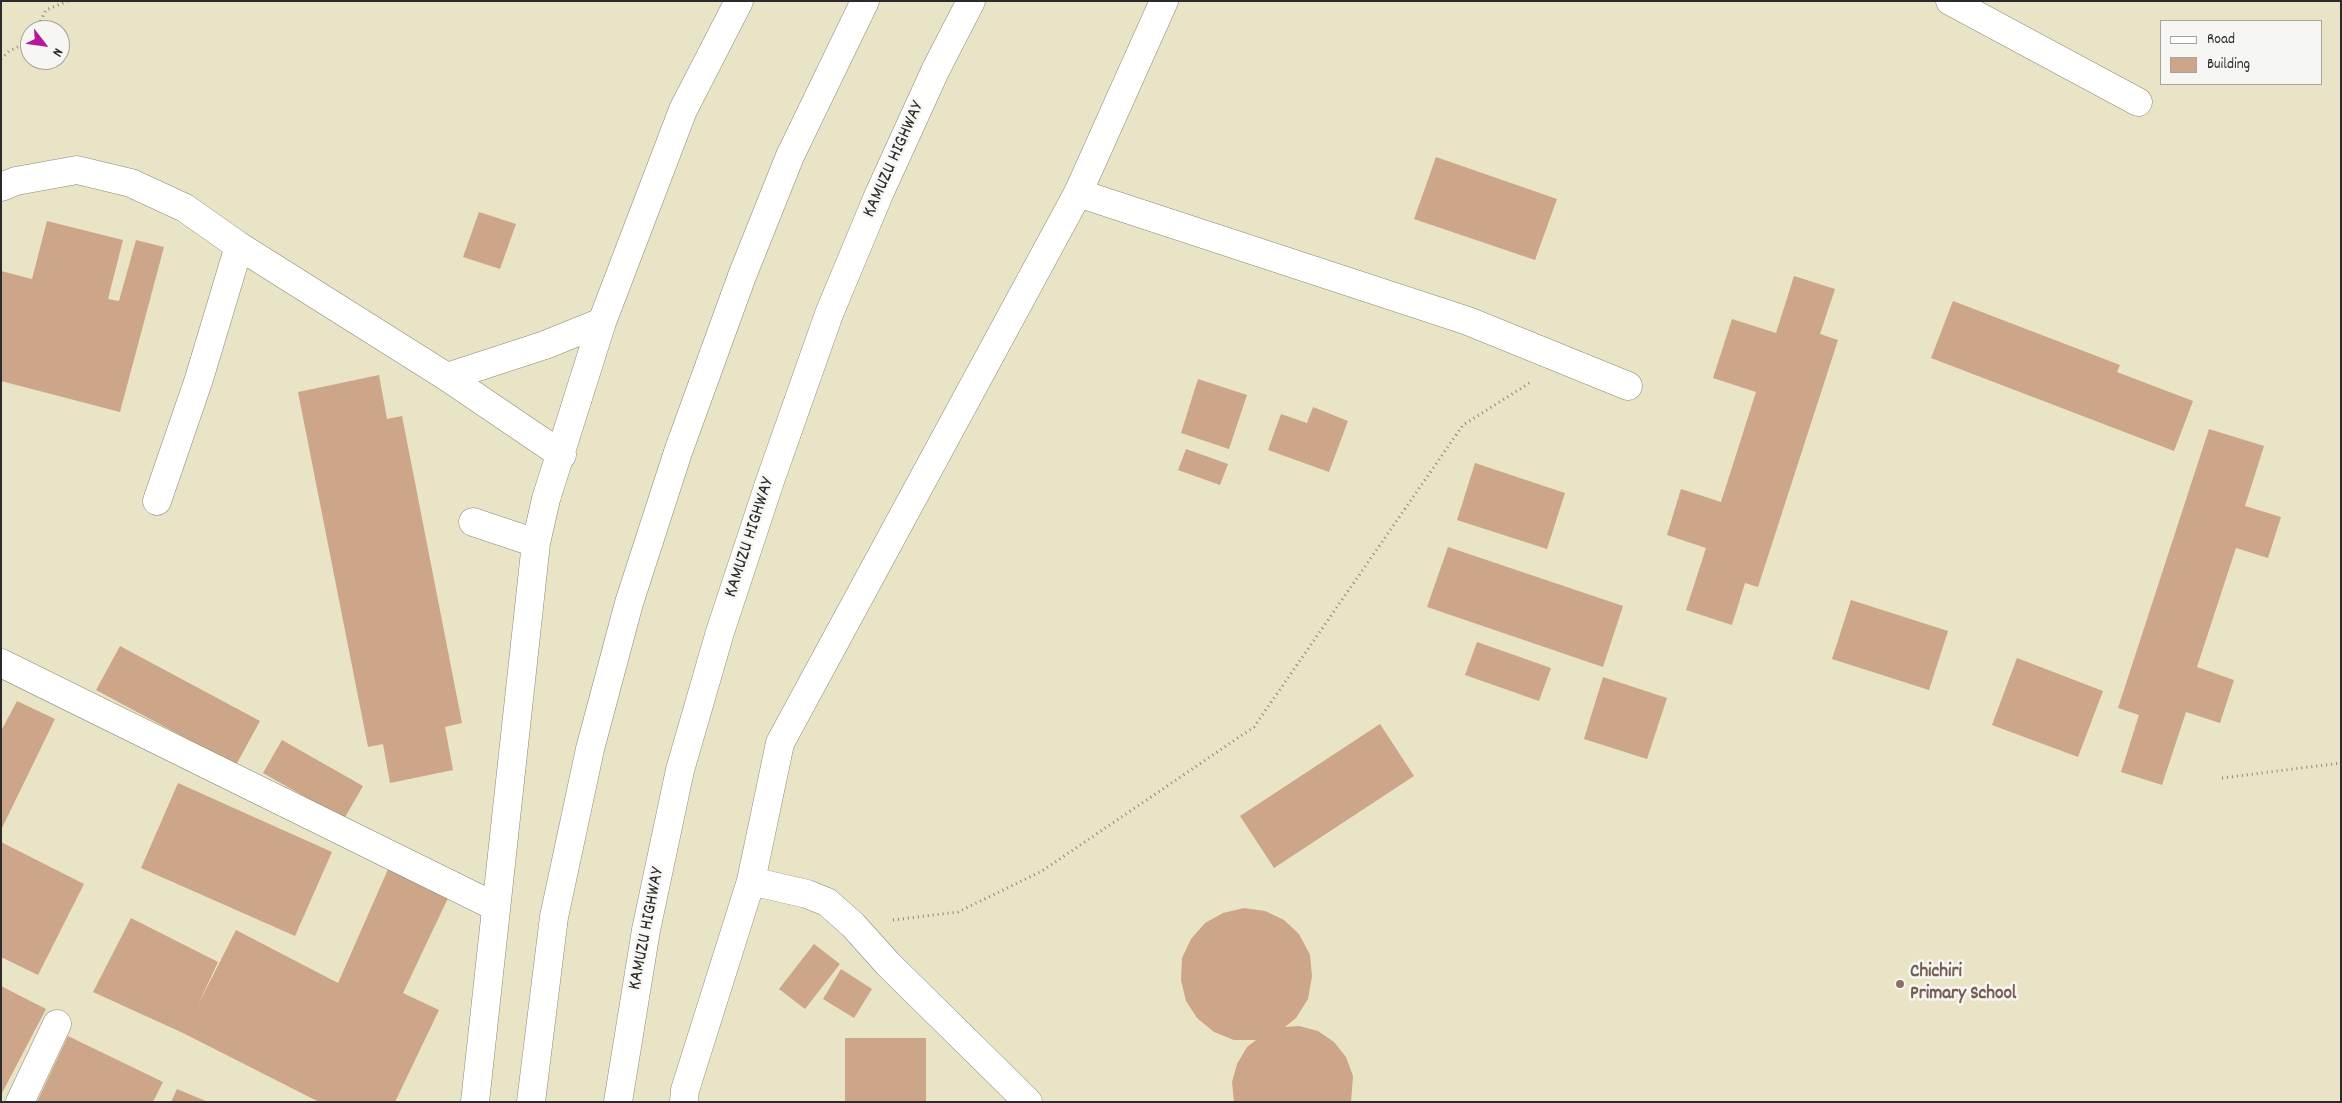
<!DOCTYPE html>
<style>
body{margin:0}
#map{position:relative;width:2342px;height:1103px;overflow:hidden;background:#e9e4c6;font-family:Dekko,sans-serif}
canvas{display:block}
.frame{position:absolute;inset:0;border:2px solid #2b2b2b;pointer-events:none}
.legend{position:absolute;left:2160px;top:20px;width:162px;height:65px;box-sizing:border-box;background:#f6f6f2;border:1px solid #a5a5a2;margin:0;padding:6px 9px;list-style:none;font-size:15px;color:#2b2b2b}
.legend li{display:flex;align-items:center;gap:10px;height:25px}
.legend b{width:25px;border:1px solid #a5a5a2}
.north{position:absolute;left:20px;top:20px;width:50px;height:50px;box-sizing:border-box;background:#f6f6f2;border:1px solid #a5a5a2;border-radius:50%;rotate:120deg;font-size:14px;font-weight:700;line-height:20px;text-align:center;color:#2b2b2b}
.north::after{content:'';display:block;margin:auto;width:18px;height:22px;background:#b5179e;clip-path:polygon(50% 0,100% 100%,50% 72%,0 100%)}
</style>
<div id="map">
<canvas width="2342" height="1103"></canvas>
<div class="frame"></div>
<ul class="legend">
<li><b style="height:6px;background:#fff"></b>Road</li>
<li><b style="height:14px;background:#cda588"></b>Building</li>
</ul>
<div class="north">N</div>
</div>
<script>
const g = document.querySelector('canvas').getContext('2d');
g.lineJoin = 'round';
function paint(path, color) {
  g.fillStyle = color;
  g.fill(path, 'evenodd');
}
function toPath(rows) {
  const path = new Path2D();
  for (const r of rows) {
    path.moveTo(r[0], r[1]);
    for (let i = 2; i < r.length; i += 2) path.lineTo(r[i], r[i + 1]);
  }
  return path;
}
function stroke(path, color, width, dash) {
  g.strokeStyle = color;
  g.lineWidth = width;
  g.lineCap = dash ? 'butt' : 'round';
  g.setLineDash(dash || []);
  g.stroke(path);
}
function write(font, color, halo, rows, align = 'center') {
  g.font = font + ' Dekko,sans-serif';
  g.lineWidth = 5;
  g.setLineDash([]);
  g.textBaseline = 'middle';
  g.strokeStyle = halo;
  g.fillStyle = color;
  for (const [text, x, y, turn = 0] of rows) {
    g.save();
    g.translate(x, y);
    g.rotate((+turn || 0) * Math.PI / 180);
    g.textAlign = isNaN(turn) ? turn : align;
    if (halo) g.strokeText(text, 0, 0);
    g.fillText(text, 0, 0);
    g.restore();
  }
}
const building = toPath([
 [1436,157,1557,199,1535,260,1414,219],
 [479,212,516,224,500,269,463,257],
 [47,221,123,240,108,299,119,301,136,240,164,247,120,412,1,381,1,271,32,279],
 [1794,276,1835,289,1820,334,1838,340,1758,587,1745,583,1732,625,1686,610,1706,548,1667,535,1681,489,1721,502,1756,392,1713,378,1732,319,1776,333],
 [1953,301,2120,365,2117,372,2193,401,2174,451,1931,358],
 [379,375,387,419,402,416,462,723,445,727,453,770,390,783,383,744,368,747,298,392],
 [1198,379,1247,395,1229,449,1181,433],
 [1313,407,1348,421,1329,472,1268,450,1281,414,1307,423],
 [2209,429,2264,446,2245,506,2281,517,2268,558,2236,548,2197,667,2234,680,2220,723,2186,712,2162,785,2121,772,2139,715,2118,708],
 [1186,449,1228,464,1220,485,1178,470],
 [1475,463,1565,493,1547,549,1457,520],
 [1448,547,1623,606,1603,667,1427,607],
 [1851,600,1948,631,1929,690,1832,659],
 [1477,642,1551,668,1539,701,1465,675],
 [120,646,260,721,236,765,96,690],
 [2017,658,2103,691,2078,757,1992,725],
 [1603,677,1667,698,1647,759,1584,739],
 [17,701,55,719,1,830,1,731],
 [1380,724,1414,776,1274,868,1240,816],
 [282,740,363,786,344,819,263,773],
 [178,783,332,852,295,936,141,868],
 [1,842,84,884,38,975,1,957],
 [389,867,449,896,403,993,439,1010,395,1102,319,1102,183,1033,93,992,131,918,218,962,197,1007,236,930,338,983],
 [1244,908,1265,911,1284,920,1299,934,1310,955,1312,976,1308,999,1296,1018,1285,1027,1299,1026,1318,1031,1334,1042,1346,1057,1353,1076,1351,1102,1234,1102,1232,1082,1237,1064,1247,1047,1256,1040,1234,1040,1214,1032,1197,1018,1186,1001,1181,980,1182,958,1191,939,1205,923,1223,913],
 [814,944,840,964,805,1009,779,989],
 [841,969,872,989,854,1018,823,999],
 [1,986,46,1009,1,1095],
 [68,1036,163,1082,153,1102,37,1102],
 [845,1038,926,1038,926,1102,845,1102],
 [177,1089,208,1102,171,1102]
]);
const path = toPath([
 [36,30,46,10,68,1],
 [1,59,9,51,30,41],
 [2222,778,2341,763],
 [893,920,958,912,1042,871,1254,727,1463,425,1531,382]
]);
const minor = toPath([
 [1950,1,2138,102],
 [1,187,16,181,77,170,131,183,185,208,239,246,447,377,562,455],
 [1078,193,1468,321,1628,386],
 [447,377,545,345,602,322],
 [157,501,199,379,239,246],
 [473,522,536,543],
 [1,663,496,907],
 [751,881,807,894,827,902,853,925,888,964,1028,1102],
 [20,1102,57,1024],
 [475,1102,536,543,546,499,602,322,683,110,739,1],
 [684,1102,685,1090,751,881,780,743,1078,193,1164,1]
]);
const highway = toPath([
 [531,1102,554,917,590,749,629,603,678,452,742,276,790,156,865,1],
 [618,1102,646,930,680,770,720,632,770,481,829,314,879,194,936,69,971,1]
]);
const markers = [
 [1900,984,5,"#8d6e63"]
];
const streetNames = [
 ["KAMUZU HIGHWAY",895,160,-66],
 ["KAMUZU HIGHWAY",751,538,-72],
 ["KAMUZU HIGHWAY",648,929,-79]
];
const educationNames = [
 ["Chichiri",1910,973],
 ["Primary School",1910,995]
];
paint(building, '#cda588');
stroke(minor, '#8a8878', 29);
stroke(highway, '#8a8878', 29);
stroke(path, '#8a8878', 3, [1, 4]);
stroke(minor, '#fff', 28);
stroke(highway, '#fff', 28);
for (const [x, y, r, color] of markers) {
  const dot = new Path2D();
  dot.arc(x, y, r, 0, 2 * Math.PI);
  g.fillStyle = color;
  g.fill(dot);
  stroke(dot, '#f6f6f2', 2);
}
write('19px', '#2b2b2b', '#f6f6f2', streetNames);
write('bold 19px', '#785e54', '#f6f6f2', educationNames, 'left');
</script>
